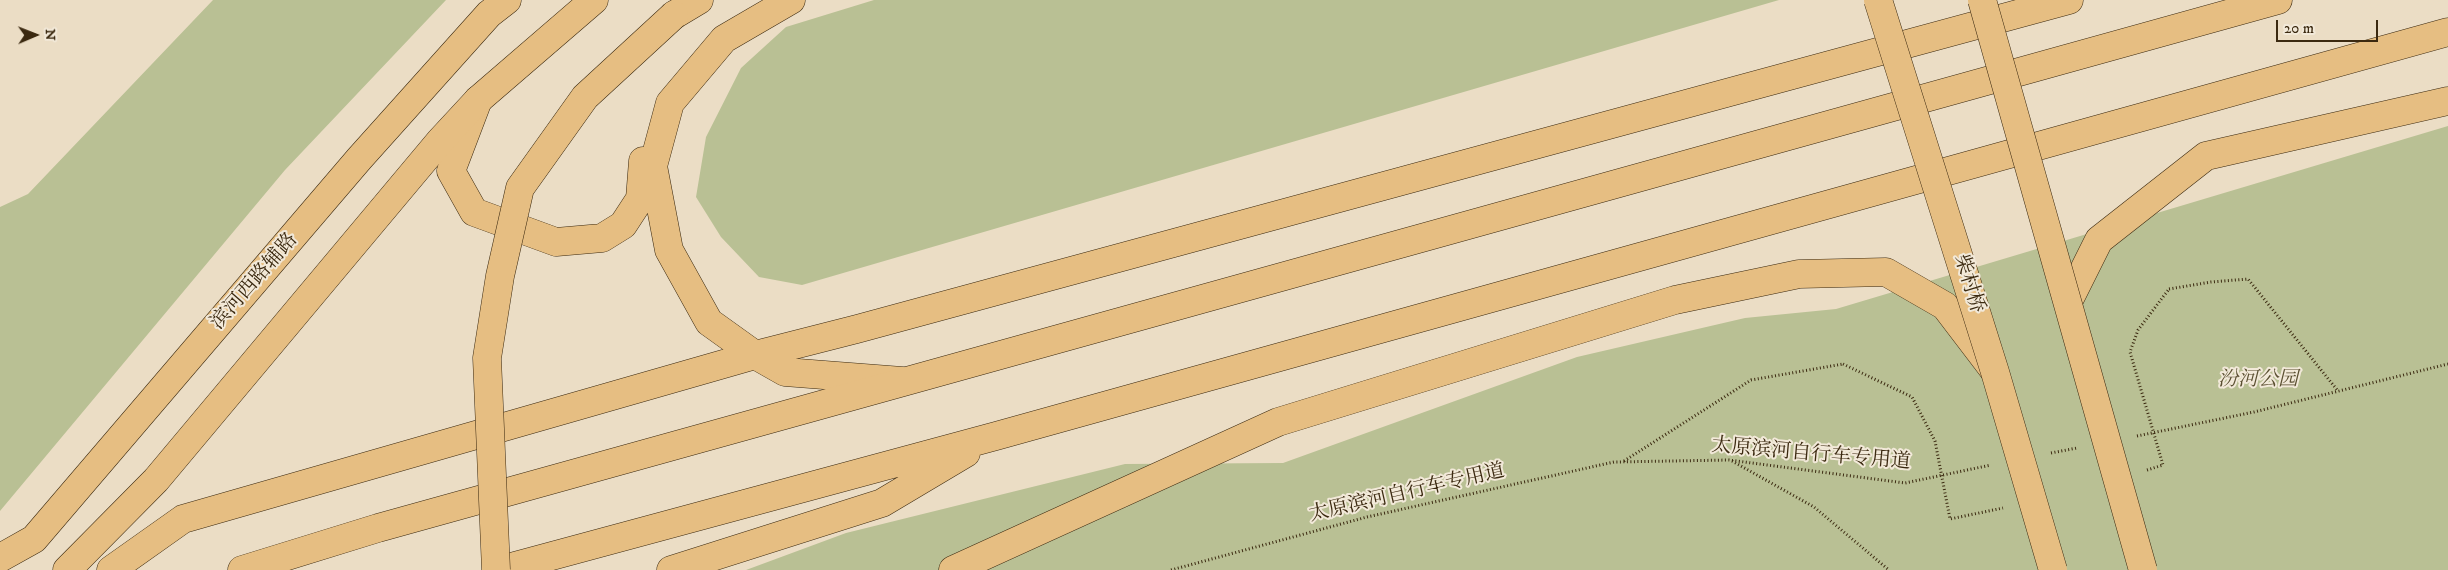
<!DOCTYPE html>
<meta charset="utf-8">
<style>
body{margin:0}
#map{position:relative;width:2448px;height:570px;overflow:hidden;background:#ebddc5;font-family:"IM FELL DW Pica",serif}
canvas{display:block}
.north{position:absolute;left:10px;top:10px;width:50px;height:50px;-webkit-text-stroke:4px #f2e9d9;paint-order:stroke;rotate:89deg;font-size:14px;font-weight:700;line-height:20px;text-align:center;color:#3b2910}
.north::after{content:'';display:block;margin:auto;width:18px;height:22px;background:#3b2910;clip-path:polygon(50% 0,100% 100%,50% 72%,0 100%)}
.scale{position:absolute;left:2276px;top:20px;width:102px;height:22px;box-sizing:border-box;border:2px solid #3b2910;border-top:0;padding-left:6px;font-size:15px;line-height:18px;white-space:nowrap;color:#3b2910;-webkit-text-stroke:4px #f2e9d9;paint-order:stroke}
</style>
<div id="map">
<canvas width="2448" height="570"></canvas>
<div class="north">N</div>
<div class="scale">20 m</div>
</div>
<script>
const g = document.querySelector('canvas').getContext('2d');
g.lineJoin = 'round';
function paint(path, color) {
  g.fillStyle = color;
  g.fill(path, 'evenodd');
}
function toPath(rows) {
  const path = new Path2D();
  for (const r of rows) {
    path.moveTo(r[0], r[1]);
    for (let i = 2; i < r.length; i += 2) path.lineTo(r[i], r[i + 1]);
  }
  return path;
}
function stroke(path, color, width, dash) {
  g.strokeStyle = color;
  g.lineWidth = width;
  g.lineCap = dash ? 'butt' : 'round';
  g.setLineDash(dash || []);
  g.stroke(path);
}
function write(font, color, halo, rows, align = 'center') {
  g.font = font + ' "IM FELL DW Pica","Noto Serif SC",serif';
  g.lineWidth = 4;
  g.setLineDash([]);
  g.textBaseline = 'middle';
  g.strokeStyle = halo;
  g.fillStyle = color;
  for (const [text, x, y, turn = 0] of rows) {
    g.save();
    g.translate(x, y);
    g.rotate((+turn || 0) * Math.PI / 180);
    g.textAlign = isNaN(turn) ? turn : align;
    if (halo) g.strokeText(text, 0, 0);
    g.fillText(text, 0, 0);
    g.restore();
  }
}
const green = toPath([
 [213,0,446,0,285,170,0,511,0,207,28,194],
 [874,0,1779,0,802,285,759,277,721,237,696,197,706,137,741,68,786,27],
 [2448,126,2448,570,746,570,846,533,1125,464,1283,463,1577,357,1745,318,1836,309]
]);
const path = toPath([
 [2169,289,2211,282,2248,279,2338,391],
 [2137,436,2254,412,2448,364],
 [2051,453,2077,448],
 [1624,461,1751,380,1843,364],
 [1732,461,1814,507,1889,570],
 [1171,570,1367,517,1614,462,1729,460,1905,483,1991,465]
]);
const major = toPath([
 [791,0,724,39,670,103,653,166,669,250,709,322,755,355,785,372,902,381],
 [478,100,451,171,474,212,556,242,602,238,623,225,640,199,643,161],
 [2068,302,2099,240,2206,156,2448,101],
 [0,558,34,539,359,159,489,14,507,0],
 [111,570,183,519,755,355,857,329,2069,0],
 [953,570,1278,422,1675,300,1799,274,1886,272,1945,306,1993,369]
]);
const highway = toPath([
 [674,15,699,0],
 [67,570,156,480,440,141,478,100,594,0],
 [242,570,378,528,2278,0],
 [500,570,996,436,2448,32],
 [671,570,882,503,966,453]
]);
const pathBridge = toPath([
 [1843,364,1912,397,1935,441,1950,519,2003,508],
 [2147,470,2163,465,2130,352,2138,330,2169,289]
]);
const majorBridge = toPath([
 [1878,0,1995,372,2053,570],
 [1982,0,2143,570]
]);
const highwayBridge = toPath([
 [496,570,487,358,500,276,520,188,585,97,674,15]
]);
const streetNames = [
 ["滨河西路辅路",255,282,-49],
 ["柴村桥",1968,284,73],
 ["太原滨河自行车专用道",1811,455,5],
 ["太原滨河自行车专用道",1407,494,-13]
];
const parkNames = [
 ["汾河公园",2258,381]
];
paint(green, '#b9c094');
stroke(major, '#3b2910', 29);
stroke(highway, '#3b2910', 29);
stroke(path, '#3b2910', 3, [1, 2.5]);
stroke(major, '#e6be82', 28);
stroke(highway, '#e6be82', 28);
stroke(majorBridge, '#3b2910', 29, []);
stroke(highwayBridge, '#3b2910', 29, []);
stroke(pathBridge, '#3b2910', 3, [1, 2.5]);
stroke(majorBridge, '#e6be82', 28);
stroke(highwayBridge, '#e6be82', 28);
write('20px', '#3b2910', '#f2e9d9', streetNames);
write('italic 20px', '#5a4f31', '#f2e9d9', parkNames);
</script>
